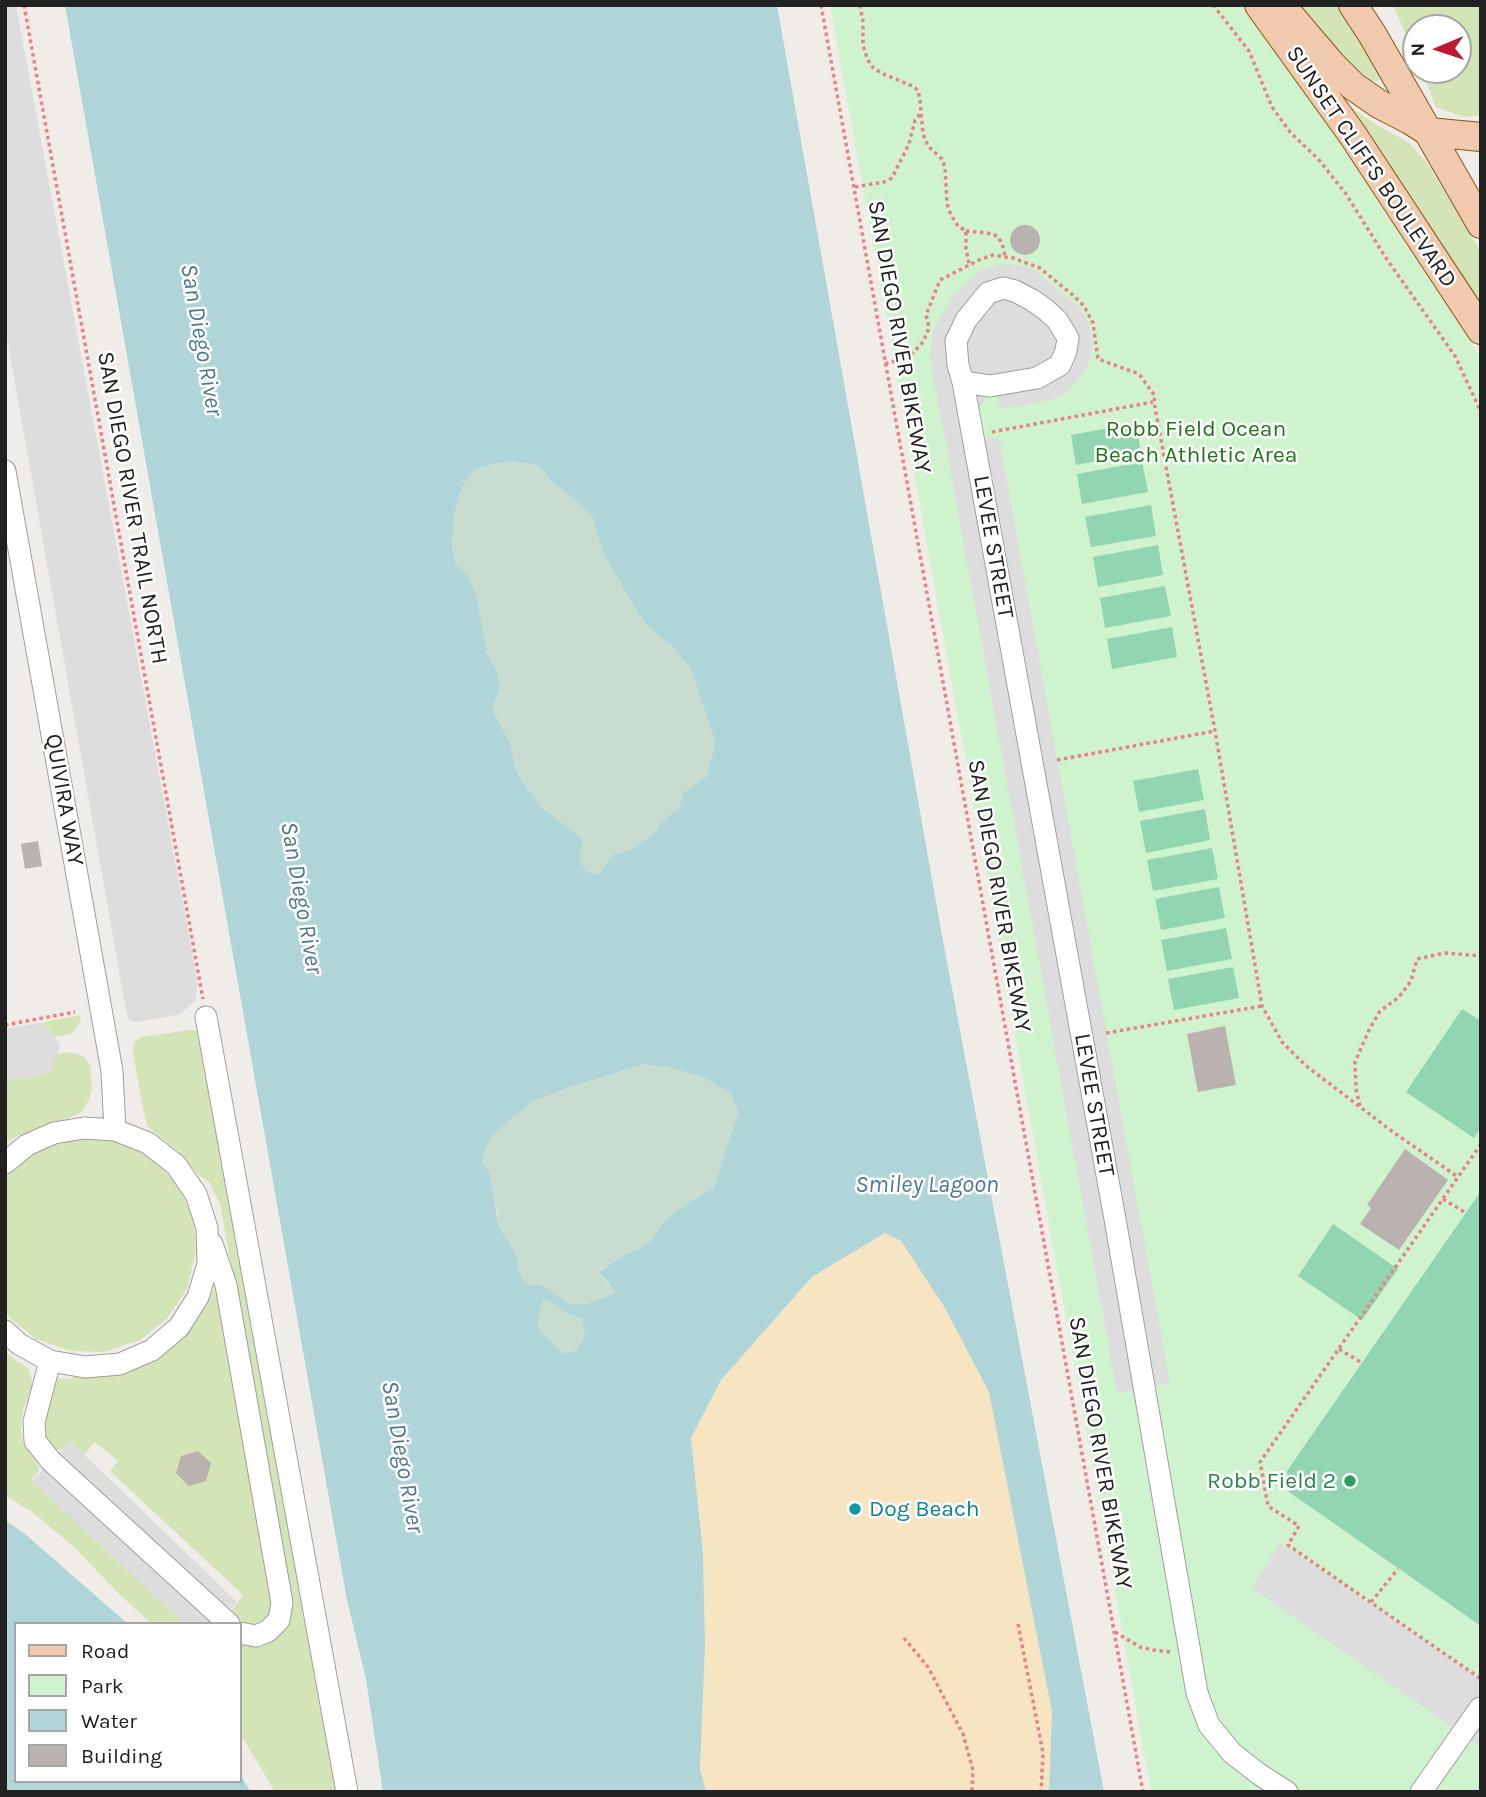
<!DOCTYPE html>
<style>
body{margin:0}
#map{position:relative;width:1486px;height:1797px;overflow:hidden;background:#f0ede9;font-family:Karla,sans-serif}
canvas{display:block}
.frame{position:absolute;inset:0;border:7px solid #212121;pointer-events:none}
.legend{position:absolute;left:14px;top:1622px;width:228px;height:161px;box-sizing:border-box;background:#fff;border:2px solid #a6a6a6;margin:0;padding:9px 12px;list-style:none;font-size:21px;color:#212121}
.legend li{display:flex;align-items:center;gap:14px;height:35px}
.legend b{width:35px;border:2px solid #a6a6a6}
.north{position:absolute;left:1402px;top:14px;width:70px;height:70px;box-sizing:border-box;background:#fff;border:2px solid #a6a6a6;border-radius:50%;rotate:268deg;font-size:19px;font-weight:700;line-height:28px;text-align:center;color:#212121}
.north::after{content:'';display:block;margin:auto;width:24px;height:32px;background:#ba1931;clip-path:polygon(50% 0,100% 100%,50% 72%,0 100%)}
</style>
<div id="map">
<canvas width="1486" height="1797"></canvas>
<div class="frame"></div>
<ul class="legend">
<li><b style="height:9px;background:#f1caad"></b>Road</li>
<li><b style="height:19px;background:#cff4cd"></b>Park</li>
<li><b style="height:19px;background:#afd5d8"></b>Water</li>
<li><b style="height:19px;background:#b9b2af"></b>Building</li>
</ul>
<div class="north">N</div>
</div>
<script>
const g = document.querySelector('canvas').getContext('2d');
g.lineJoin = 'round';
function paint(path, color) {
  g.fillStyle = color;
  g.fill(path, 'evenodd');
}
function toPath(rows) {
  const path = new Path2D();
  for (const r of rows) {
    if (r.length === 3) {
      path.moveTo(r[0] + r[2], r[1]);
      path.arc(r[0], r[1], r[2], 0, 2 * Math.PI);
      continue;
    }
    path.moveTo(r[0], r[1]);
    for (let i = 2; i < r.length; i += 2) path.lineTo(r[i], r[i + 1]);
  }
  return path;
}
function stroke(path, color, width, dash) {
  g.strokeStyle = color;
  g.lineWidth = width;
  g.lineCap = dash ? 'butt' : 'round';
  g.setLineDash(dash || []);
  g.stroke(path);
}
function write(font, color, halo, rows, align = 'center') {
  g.font = font + ' Karla,sans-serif';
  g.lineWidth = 5;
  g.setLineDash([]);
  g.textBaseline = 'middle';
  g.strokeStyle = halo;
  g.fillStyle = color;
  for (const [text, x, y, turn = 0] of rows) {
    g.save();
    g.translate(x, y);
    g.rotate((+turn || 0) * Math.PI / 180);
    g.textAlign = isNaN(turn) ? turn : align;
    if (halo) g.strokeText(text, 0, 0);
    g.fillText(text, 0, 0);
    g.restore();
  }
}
const grass = toPath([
 [1294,5,1337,5,1363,44,1380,77,1378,81,1372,81,1336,53],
 [1393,5,1481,5,1481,115,1464,117,1436,107,1421,70,1458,70,1458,28,1416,28,1416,59],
 [1340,99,1375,124,1408,142,1427,163,1481,252,1481,312],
 [81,1015,80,1022,75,1030,69,1034,61,1036,54,1037,43,1022],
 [188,1030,195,1030,202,1034,340,1792,275,1792,240,1733,240,1644,249,1645,262,1644,287,1623,291,1611,292,1597,220,1204,210,1183,199,1175,178,1151,148,1127,145,1118,133,1054,134,1043,137,1040,143,1037],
 [71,1052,84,1057,90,1065,92,1089,89,1100,82,1112,69,1118,45,1125,5,1142,5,1081,50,1073,57,1054],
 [108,1138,146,1153,179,1186,194,1222,196,1251,187,1289,166,1320,140,1340,105,1352,71,1351,36,1339,11,1319,5,1312,5,1177,14,1167,45,1146,65,1139],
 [215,1290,271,1596,270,1610,268,1616,258,1625,248,1625,238,1622,232,1617,232,1610,243,1595,110,1471,118,1461,95,1442,84,1455,70,1442,62,1449,53,1449,43,1435,41,1424,56,1378,70,1379,75,1376,115,1373,179,1340,200,1314,211,1291],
 [5,1352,29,1369,33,1385,23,1410,21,1428,23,1441,28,1451,39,1466,39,1471,31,1480,185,1624,152,1624,119,1594,73,1546,32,1512,5,1495]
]);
const wetland = toPath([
 [511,462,538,465,553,483,573,498,592,516,603,553,636,610,650,629,671,645,691,669,715,742,707,776,684,792,679,807,662,822,651,836,631,850,614,854,598,874,587,872,581,863,580,854,572,830,543,809,521,779,516,770,510,743,493,711,494,702,500,690,497,672,487,653,484,639,456,565,452,545,454,518,458,499,465,482,473,470,489,465],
 [643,1064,671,1068,703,1077,731,1094,738,1112,714,1187,673,1213,660,1227,650,1242,639,1249,622,1256,598,1271,615,1293,586,1304,571,1306,542,1285,528,1285,523,1279,517,1267,517,1256,499,1227,497,1211,482,1164,484,1154,490,1139,504,1125,534,1101,568,1088],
 [548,1300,568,1314,582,1319,585,1337,575,1351,563,1353,540,1330,538,1324,540,1310,543,1301]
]);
const sand = toPath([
 [885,1233,901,1241,945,1308,989,1392,1052,1712,1049,1792,706,1792,700,1769,705,1645,703,1553,691,1438,721,1380,813,1277]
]);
const park = toPath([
 [830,5,1240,5,1292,71,1481,358,1481,1792,1151,1792]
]);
const pitch = toPath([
 [1136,423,1141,453,1076,465,1071,435],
 [1142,462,1148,492,1082,504,1077,474],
 [1151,505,1156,536,1091,547,1085,517],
 [1158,545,1163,575,1098,587,1093,557],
 [1165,586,1171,616,1105,628,1100,598],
 [1172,627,1177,657,1112,669,1107,639],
 [1198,769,1204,800,1139,812,1133,781],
 [1205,809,1210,840,1146,853,1140,821],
 [1212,848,1218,879,1153,891,1147,860],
 [1219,887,1225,918,1161,930,1155,899],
 [1226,928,1232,959,1167,971,1161,940],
 [1233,967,1239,998,1174,1010,1168,979],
 [1462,1009,1481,1021,1481,1127,1474,1138,1406,1092],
 [1481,1191,1481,1626,1289,1492,1287,1471],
 [1333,1224,1398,1269,1362,1320,1298,1276]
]);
const parking = toPath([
 [5,5,16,5,198,984,195,1001,180,1014,138,1022,129,1020,126,1010,5,327],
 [1004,263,1033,269,1081,309,1089,325,1093,343,1090,361,1085,371,1067,392,1051,400,1001,409,996,395,986,399,979,409,979,421,983,439,999,437,1170,1384,1117,1393,930,357,933,331,954,295,980,270],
 [43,1022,60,1045,51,1073,5,1081,5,1029],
 [70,1441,237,1602,217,1624,185,1624,32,1481],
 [1281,1543,1481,1680,1481,1747,1252,1588]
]);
const water = toPath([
 [65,5,777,5,941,930,1104,1792,1049,1792,1052,1712,989,1392,945,1308,901,1241,885,1233,812,1277,721,1380,691,1438,703,1553,705,1645,700,1769,706,1792,383,1792,366,1679,347,1600],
 [511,462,538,465,553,483,573,498,592,516,603,553,636,610,650,629,671,645,691,669,715,742,707,776,684,792,679,807,662,822,651,836,631,850,614,854,598,874,587,872,581,863,580,854,583,841,572,830,543,809,521,779,516,770,510,743,493,711,494,702,500,690,497,672,487,653,476,595,467,575,456,565,452,545,454,518,458,499,465,482,474,470,489,465],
 [643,1064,671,1068,703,1077,731,1094,738,1112,714,1187,673,1213,660,1227,650,1242,639,1249,622,1256,598,1272,607,1281,615,1293,586,1304,571,1305,542,1285,528,1285,523,1279,517,1267,517,1256,499,1227,489,1172,482,1164,484,1154,490,1139,504,1125,534,1101,568,1088],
 [548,1300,568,1314,582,1319,585,1337,575,1351,563,1353,540,1330,538,1324,540,1310,543,1301],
 [5,1520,25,1534,128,1624,16,1624,16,1781,240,1781,240,1774,251,1792,5,1792]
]);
const building = toPath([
 [1025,240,15],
 [38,841,42,866,25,869,21,844],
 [1225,1026,1236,1085,1198,1092,1187,1034],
 [1405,1149,1448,1180,1399,1250,1360,1224,1371,1208,1367,1205],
 [198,1451,211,1463,206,1481,189,1486,176,1473,181,1456]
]);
const path = toPath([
 [24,5,203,999],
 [821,5,1143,1792],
 [860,5,863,22,863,45,866,55,871,66,881,73,910,85,918,90,920,101,923,134,928,146,942,159,945,167,947,204,951,215,958,226,966,231,966,249,969,264],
 [1213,5,1249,51,1272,107,1290,132,1320,161,1346,194,1386,258,1455,356,1481,412],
 [855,187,884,182,892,178,909,144,915,120,920,114],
 [966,231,987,233,997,236,1002,243,1005,256],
 [885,364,909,357,923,342,929,328,926,315,940,280,981,259,993,255,1005,257,1013,258,1040,268,1075,297,1084,306,1093,323,1098,359,1139,374,1155,396,1154,402,1215,731,1262,1006,1282,1042,1305,1065,1393,1132,1458,1177],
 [992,432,1153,402],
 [1057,760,1215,731],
 [5,1025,75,1012],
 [1106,1033,1262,1006],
 [1360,1106,1356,1089,1355,1062,1369,1030,1380,1011,1399,997,1411,981,1417,959,1445,953,1481,956],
 [1481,1144,1260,1462,1268,1506,1299,1526,1288,1545,1481,1679],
 [1443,1199,1466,1213],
 [1339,1349,1362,1363],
 [1371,1602,1398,1569],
 [1018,1624,1043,1753,1041,1792],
 [1115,1632,1140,1647,1153,1650,1172,1652],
 [904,1638,928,1667,963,1734,973,1770,972,1792]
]);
const minor = toPath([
 [963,382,990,386,1037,378,1060,365,1066,351,1068,338,1057,320,1045,309,1032,300,1015,291,1003,288,988,293,966,320,956,341,958,365,963,382,1115,1219,1197,1693,1209,1725,1232,1753,1259,1774,1287,1792],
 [5,471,112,1071,115,1130],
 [206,1017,347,1792],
 [5,1163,27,1145,54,1133,84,1128,115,1130,148,1143,176,1165,196,1194,207,1228,208,1264,198,1297,179,1327,152,1350,120,1364,85,1367,50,1361,19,1344,5,1331],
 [212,1244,226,1285,282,1603,279,1620,268,1631,256,1636,240,1633],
 [50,1361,34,1422,35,1441,51,1461,229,1624],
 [1421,1792,1480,1708]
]);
const major = toPath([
 [1259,5,1352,134,1481,330],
 [1281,5,1332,65,1353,86,1379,104,1410,120,1429,132,1481,137],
 [1353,5,1372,34,1481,224]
]);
const markers = [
 [1350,1481,7,"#2e9e5b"],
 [855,1509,7,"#0f9aa8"]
];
const streetNames = [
 ["SUNSET CLIFFS BOULEVARD",1371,167,56],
 ["SAN DIEGO RIVER BIKEWAY",899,337,80],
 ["SAN DIEGO RIVER TRAIL NORTH",132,508,80],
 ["LEVEE STREET",993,547,80],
 ["QUIVIRA WAY",64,800,80],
 ["SAN DIEGO RIVER BIKEWAY",999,896,80],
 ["LEVEE STREET",1094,1105,80],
 ["SAN DIEGO RIVER BIKEWAY",1100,1453,80]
];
const parkNames = [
 ["Robb Field Ocean",1196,429],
 ["Beach Athletic Area",1196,455]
];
const leisureNames = [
 ["Robb Field 2",1336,1481]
];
const cultureNames = [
 ["Dog Beach",869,1509]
];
const waterNames = [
 ["San Diego River",201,340,80],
 ["San Diego River",301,898,80],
 ["Smiley Lagoon",927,1185],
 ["San Diego River",402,1457,80]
];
paint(grass, '#d3e4b6');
paint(wetland, '#c8dcd0');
paint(sand, '#f7e4c1');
paint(park, '#cff4cd');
paint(pitch, '#91d5b1');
paint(parking, '#ddd');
paint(water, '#afd5d8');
paint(building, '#b9b2af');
stroke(minor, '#9e9e9e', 23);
stroke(major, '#8c5113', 30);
stroke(path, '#ea8186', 3.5, [3.5, 3.5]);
stroke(minor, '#fff', 21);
stroke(major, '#f1caad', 28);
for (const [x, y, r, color] of markers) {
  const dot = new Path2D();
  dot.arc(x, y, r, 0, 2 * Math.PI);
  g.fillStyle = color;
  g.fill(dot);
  stroke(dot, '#fff', 2.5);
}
write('23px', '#212121', '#fff', streetNames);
write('23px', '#20751a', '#fff', parkNames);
write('23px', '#27864d', '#fff', leisureNames, 'right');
write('23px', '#0d838f', '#fff', cultureNames, 'left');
write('italic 24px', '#4d7990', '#fff', waterNames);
</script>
